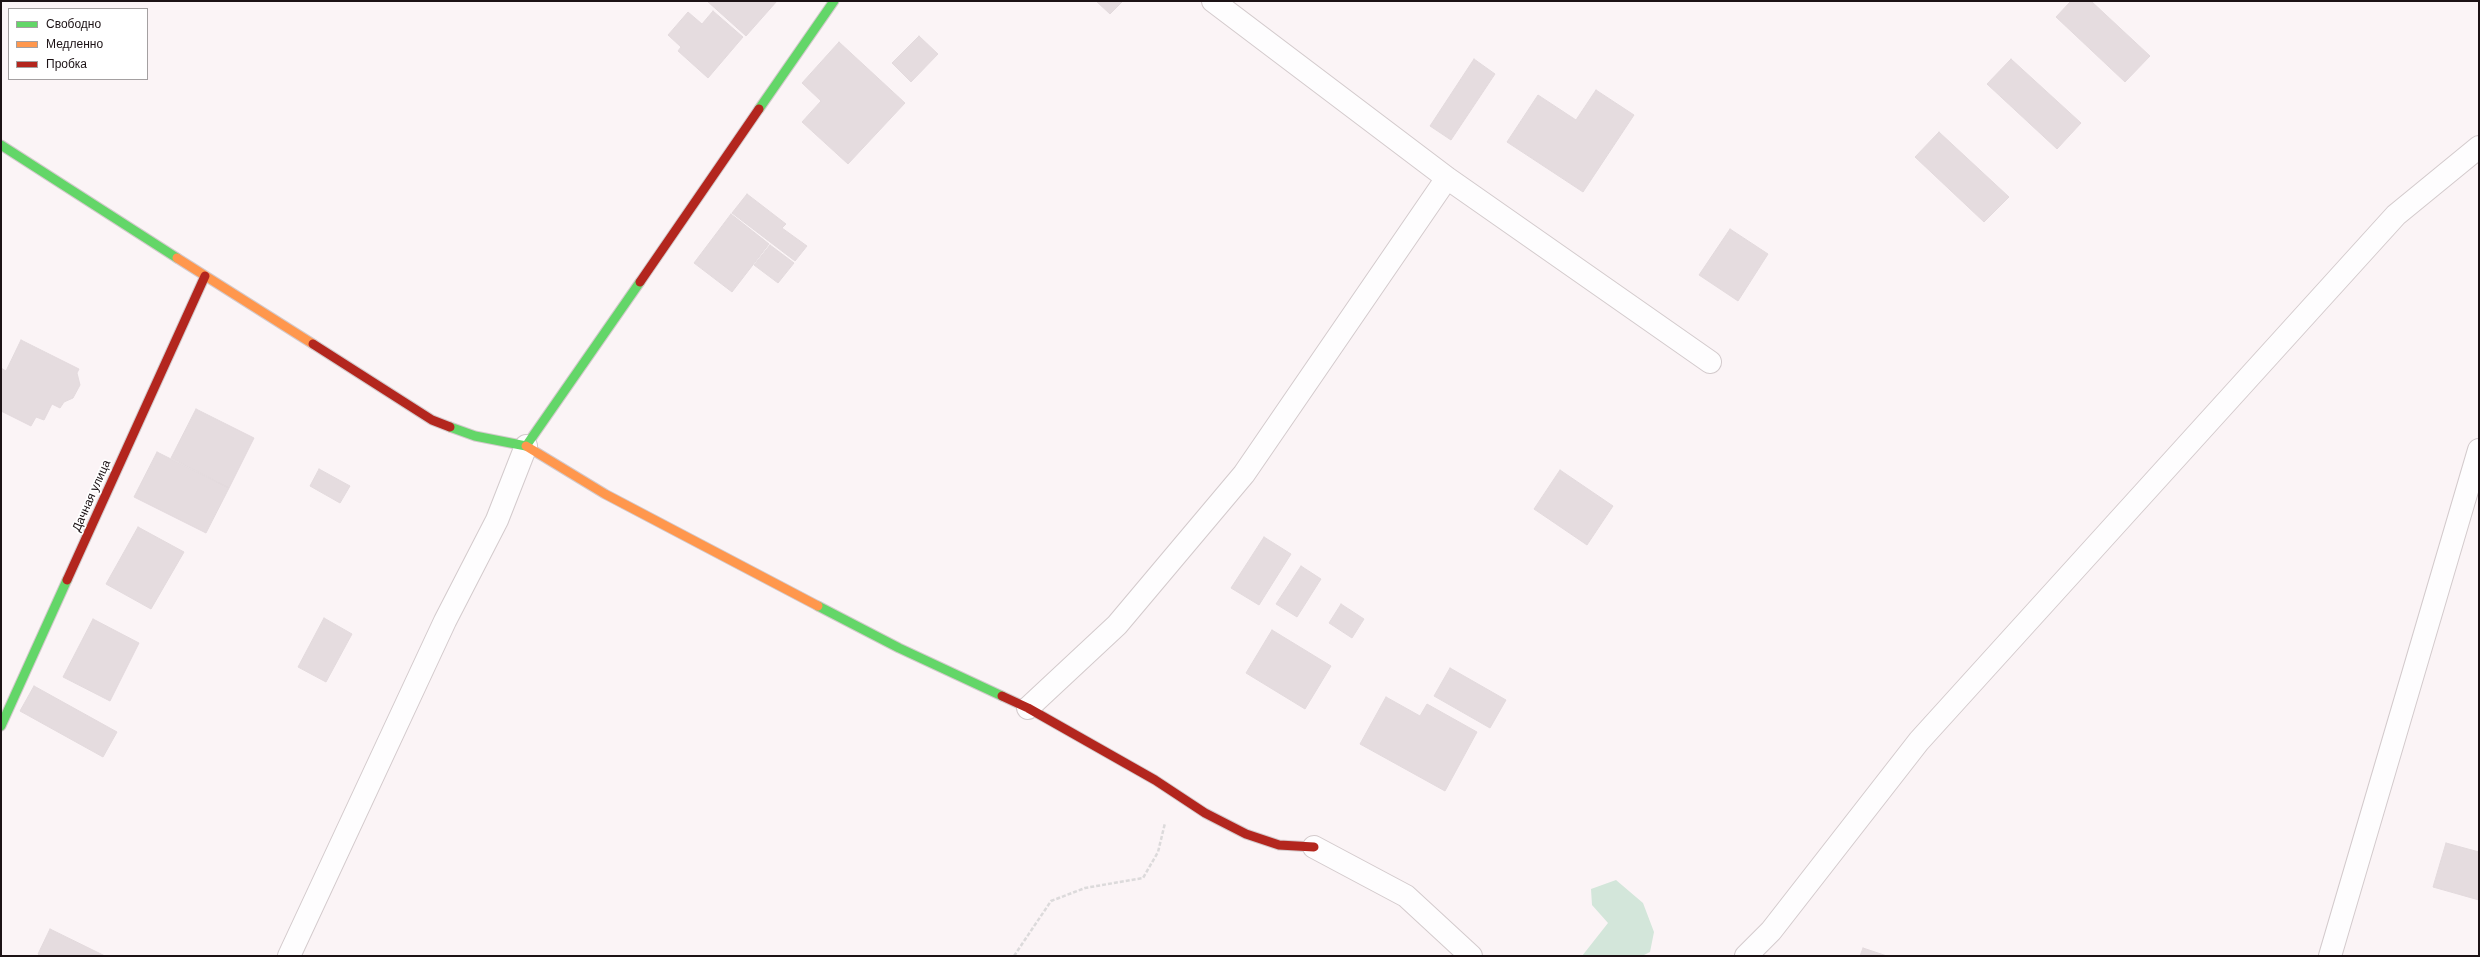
<!DOCTYPE html>
<meta charset="utf-8">
<style>
body{margin:0}
#map{position:relative;width:2480px;height:957px;overflow:hidden;background:#fbf4f6;font-family:"DM Sans",sans-serif}
canvas{display:block}
.frame{position:absolute;inset:0;border:2px solid #1c1215;pointer-events:none}
.legend{position:absolute;left:8px;top:8px;width:140px;height:72px;box-sizing:border-box;background:#fff;border:1px solid #a4a0a1;margin:0;padding:5px 7px;list-style:none;font-size:12px;color:#1c1215}
.legend li{display:flex;align-items:center;gap:8px;height:20px}
.legend b{width:20px;border:1px solid #a4a0a1}
</style>
<div id="map">
<canvas width="2480" height="957"></canvas>
<div class="frame"></div>
<ul class="legend">
<li><b style="height:5px;background:#63d668"></b>Свободно</li>
<li><b style="height:5px;background:#ff974d"></b>Медленно</li>
<li><b style="height:5px;background:#b3261e"></b>Пробка</li>
</ul>
</div>
<script>
const g = document.querySelector('canvas').getContext('2d');
g.lineJoin = 'round';
function paint(path, color) {
  g.fillStyle = color;
  g.fill(path, 'evenodd');
}
function toPath(rows) {
  const path = new Path2D();
  for (const r of rows) {
    path.moveTo(r[0], r[1]);
    for (let i = 2; i < r.length; i += 2) path.lineTo(r[i], r[i + 1]);
  }
  return path;
}
function stroke(path, color, width, dash) {
  g.strokeStyle = color;
  g.lineWidth = width;
  g.lineCap = dash ? 'butt' : 'round';
  g.setLineDash(dash || []);
  g.stroke(path);
}
function write(font, color, halo, rows, align = 'center') {
  g.font = font + ' "DM Sans",sans-serif';
  g.lineWidth = 3.5;
  g.setLineDash([]);
  g.textBaseline = 'middle';
  g.strokeStyle = halo;
  g.fillStyle = color;
  for (const [text, x, y, turn = 0] of rows) {
    g.save();
    g.translate(x, y);
    g.rotate((+turn || 0) * Math.PI / 180);
    g.textAlign = isNaN(turn) ? turn : align;
    if (halo) g.strokeText(text, 0, 0);
    g.fillText(text, 0, 0);
    g.restore();
  }
}
const green = toPath([
 [1616,880,1643,903,1654,932,1650,952,1642,956,1582,956,1608,923,1592,905,1591,889]
]);
const building = toPath([
 [707,1,777,1,746,36,707,1],
 [1096,1,1123,1,1110,14,1096,1],
 [2071,1,2091,1,2150,56,2125,82,2056,17,2071,1],
 [713,11,743,37,708,78,678,51,681,47,668,35,688,12,702,24,713,11],
 [919,36,938,54,911,82,892,63,919,36],
 [839,42,905,103,848,164,802,122,821,101,802,83,839,42],
 [1474,59,1495,74,1451,140,1430,126,1474,59],
 [2011,59,2081,123,2057,149,1987,84,2011,59],
 [1596,90,1634,115,1583,192,1507,142,1538,95,1576,120,1596,90],
 [1939,132,2009,197,1984,222,1915,157,1939,132],
 [747,194,786,224,782,228,807,246,795,261,732,213,747,194],
 [731,214,769,244,732,292,694,263,731,214],
 [1730,229,1768,254,1738,301,1699,275,1730,229],
 [770,245,794,263,778,283,754,265,770,245],
 [21,340,79,369,77,373,80,385,73,398,64,402,60,408,52,404,44,420,36,417,31,426,1,411,1,368,6,371,21,340],
 [196,409,254,438,229,488,171,458,196,409],
 [157,452,229,488,206,533,134,497,157,452],
 [319,469,350,486,340,503,310,486,319,469],
 [1560,470,1613,506,1587,545,1534,509,1560,470],
 [138,527,184,552,151,609,106,584,138,527],
 [1264,537,1291,554,1259,605,1231,588,1264,537],
 [1301,566,1321,579,1297,617,1276,604,1301,566],
 [1341,604,1364,619,1352,638,1329,623,1341,604],
 [324,618,352,634,326,682,298,667,324,618],
 [93,619,139,643,110,701,63,677,93,619],
 [1272,630,1331,666,1305,709,1246,673,1272,630],
 [1450,668,1506,700,1490,728,1434,696,1450,668],
 [34,686,117,732,103,757,20,711,34,686],
 [1386,697,1420,716,1427,704,1477,732,1445,791,1360,744,1386,697],
 [2446,843,2479,852,2479,900,2433,887,2446,843],
 [50,929,105,956,41,956,38,954,50,929],
 [1863,948,1887,956,1860,956,1863,948]
]);
const path = toPath([
 [1014,956,1051,901,1085,888,1143,878,1158,852,1165,823]
]);
const lane = toPath([
 [1213,1,1447,178],
 [1028,708,1117,625,1244,474,1447,178,1710,362],
 [1314,847,1406,896,1471,956],
 [289,956,445,621,497,520,526,446],
 [1746,956,1771,931,1919,741,2396,215,2479,147],
 [2330,956,2479,450]
]);
const fast = toPath([
 [759,109,834,1],
 [1,145,177,258],
 [450,427,475,436,526,446,640,282],
 [818,606,899,648,1002,696],
 [1,726,67,580]
]);
const slow = toPath([
 [177,258,313,344],
 [526,446,605,494,818,606]
]);
const jam = toPath([
 [640,282,759,109],
 [313,344,432,420,450,427],
 [67,580,205,276],
 [1002,696,1028,708,1155,780,1205,813,1246,834,1279,845,1314,847]
]);
const streetNames = [
 ["Дачная улица",92,496,-66]
];
paint(green, '#d3e6da');
paint(building, '#e5dcdf');
stroke(building, '#e3dadd', 1);
stroke(lane, '#d3cacc', 24);
stroke(fast, '#d3cacc', 11);
stroke(slow, '#d3cacc', 11);
stroke(jam, '#d3cacc', 11);
stroke(path, '#dcdadb', 2.5, [4, 2]);
stroke(lane, '#fefdfe', 22);
stroke(fast, '#63d668', 9);
stroke(slow, '#ff974d', 9);
stroke(jam, '#b3261e', 9);
write('12px', '#1c1215', '#fff', streetNames);
</script>
